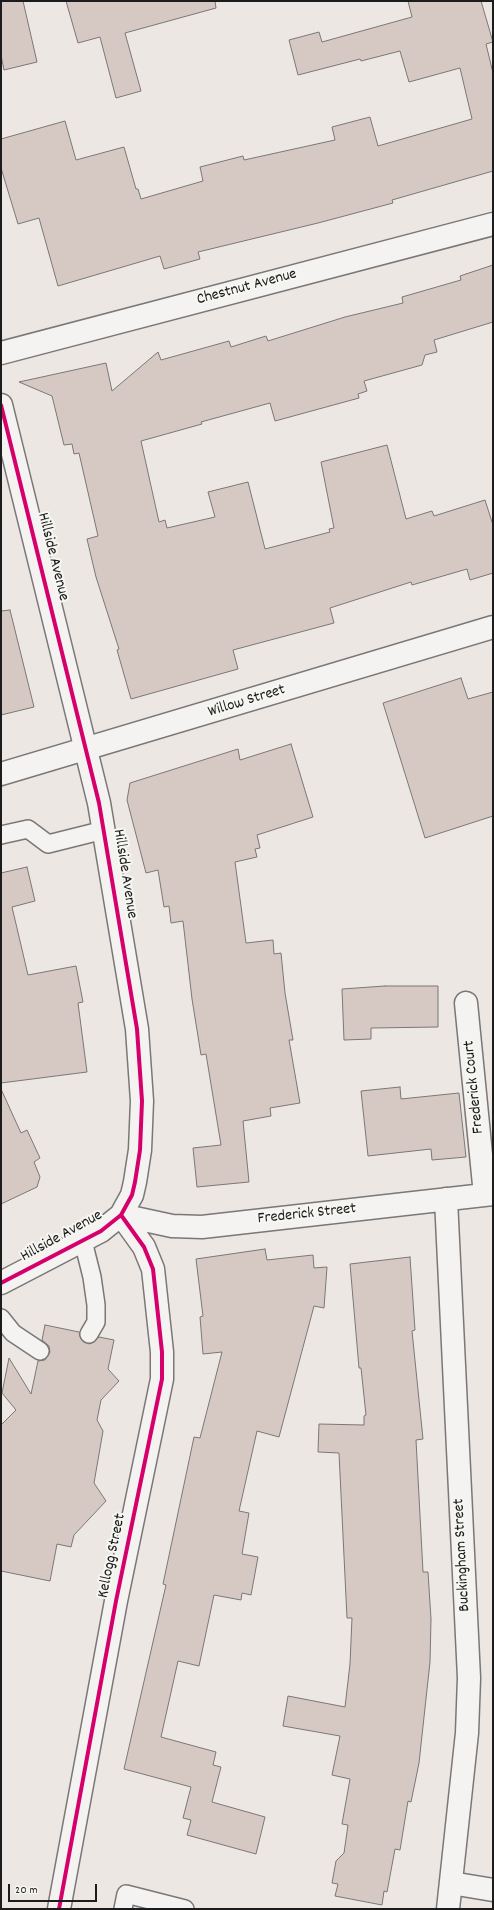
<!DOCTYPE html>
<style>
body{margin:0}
#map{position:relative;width:494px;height:1910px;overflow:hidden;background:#ede7e3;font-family:Dekko,sans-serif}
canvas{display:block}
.frame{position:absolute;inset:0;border:2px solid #1c1c1c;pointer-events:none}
.scale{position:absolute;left:8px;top:1884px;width:89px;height:18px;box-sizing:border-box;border:2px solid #1c1c1c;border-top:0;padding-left:5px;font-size:12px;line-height:14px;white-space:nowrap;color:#1c1c1c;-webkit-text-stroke:3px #f6f6f2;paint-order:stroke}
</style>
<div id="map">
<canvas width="494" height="1910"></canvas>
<div class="frame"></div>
<div class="scale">20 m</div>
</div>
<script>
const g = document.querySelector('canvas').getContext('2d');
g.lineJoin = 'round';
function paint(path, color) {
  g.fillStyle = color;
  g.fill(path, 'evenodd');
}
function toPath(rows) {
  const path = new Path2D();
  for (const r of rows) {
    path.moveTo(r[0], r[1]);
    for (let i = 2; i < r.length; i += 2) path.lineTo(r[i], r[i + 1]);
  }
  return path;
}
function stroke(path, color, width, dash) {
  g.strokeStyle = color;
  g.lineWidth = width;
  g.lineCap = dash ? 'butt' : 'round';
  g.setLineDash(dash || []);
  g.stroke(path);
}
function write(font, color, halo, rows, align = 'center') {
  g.font = font + ' Dekko,sans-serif';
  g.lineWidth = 4;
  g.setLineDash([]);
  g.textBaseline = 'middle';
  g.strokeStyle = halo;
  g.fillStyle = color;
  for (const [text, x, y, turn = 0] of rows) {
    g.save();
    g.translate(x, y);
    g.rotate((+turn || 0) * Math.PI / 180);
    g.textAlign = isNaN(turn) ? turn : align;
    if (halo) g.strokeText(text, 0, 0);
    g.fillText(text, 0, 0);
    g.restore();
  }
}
const building = toPath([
 [1,1,23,1,37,62,4,70,1,55,1,1],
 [66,1,215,1,216,8,125,33,141,91,116,98,100,37,78,43,66,1],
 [408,1,481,1,493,42,486,44,493,73,493,171,392,200,393,203,318,223,198,252,200,259,164,269,160,256,58,286,39,218,18,224,1,168,1,139,65,121,76,160,124,147,136,189,138,189,141,199,203,181,200,167,243,156,244,160,335,140,332,127,370,117,378,146,472,119,460,68,409,82,400,51,361,61,360,59,298,75,289,40,319,32,322,42,412,17,408,1],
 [493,265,493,322,434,340,437,352,425,355,422,365,364,381,367,391,358,394,359,398,275,421,270,403,201,422,202,424,141,441,159,522,165,520,167,528,215,517,208,492,248,482,265,549,330,532,329,529,334,528,321,462,387,445,406,519,432,511,434,516,485,500,493,525,493,573,470,580,467,569,412,585,411,582,330,608,334,623,233,650,238,669,131,699,117,650,119,649,96,577,87,539,98,536,79,453,74,454,72,444,64,445,52,396,19,382,106,363,112,391,158,352,161,360,229,341,231,347,266,336,268,341,345,317,403,303,402,297,461,280,460,276,493,265],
 [10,610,34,707,1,715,1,611,10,610],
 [461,678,468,699,493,692,493,816,425,838,383,703,461,678],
 [291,744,313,817,257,835,260,848,255,849,257,857,235,862,246,943,273,940,274,954,281,953,285,993,293,1040,289,1040,300,1103,270,1108,271,1116,243,1121,249,1182,197,1187,193,1148,221,1145,206,1054,201,1055,192,999,183,921,171,923,169,906,164,907,158,870,146,873,127,800,130,783,238,749,240,760,291,744],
 [27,867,35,901,12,907,28,975,76,966,83,1002,78,1003,87,1072,1,1083,1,873,27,867],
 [385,986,438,986,438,1027,371,1028,371,1039,344,1040,342,989,385,986],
 [400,1087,401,1099,459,1093,466,1157,432,1160,431,1149,368,1156,361,1091,400,1087],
 [1,1089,21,1133,27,1130,40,1158,34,1162,40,1177,37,1187,1,1204,1,1089],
 [265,1249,267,1260,313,1255,314,1268,327,1267,324,1308,314,1306,279,1437,257,1431,239,1511,249,1513,242,1554,258,1557,251,1595,242,1593,241,1600,214,1595,199,1666,178,1661,161,1737,216,1752,213,1765,221,1767,212,1802,265,1817,256,1854,187,1835,191,1820,183,1818,191,1787,124,1769,166,1585,163,1584,194,1437,200,1438,222,1352,203,1354,200,1317,203,1316,196,1259,265,1249],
 [410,1257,415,1330,412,1331,423,1439,416,1440,423,1572,428,1572,431,1619,430,1662,419,1763,411,1802,408,1801,400,1850,395,1849,387,1892,384,1891,382,1905,335,1896,338,1884,332,1883,336,1861,344,1853,348,1825,342,1824,350,1779,332,1775,340,1736,283,1726,288,1696,345,1707,350,1664,352,1618,347,1618,339,1453,318,1452,319,1424,364,1425,364,1416,366,1415,361,1368,359,1368,350,1264,410,1257],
 [45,1325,79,1332,81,1339,89,1344,94,1342,99,1337,114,1340,108,1369,119,1381,101,1400,97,1420,103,1431,94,1483,106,1501,74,1535,71,1547,57,1544,50,1581,1,1571,1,1425,16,1410,2,1393,9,1358,31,1394,38,1361,45,1360,50,1352,49,1346,42,1340,45,1325]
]);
const lane = toPath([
 [1,835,28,829,48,844,104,830],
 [83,1241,92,1277,96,1305,96,1322,89,1334],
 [1,1318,13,1333,40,1351],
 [123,1909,126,1894,185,1909]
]);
const street = toPath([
 [1,353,493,224],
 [1,405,99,803,137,1029,142,1101,140,1150,135,1182,132,1195,121,1215,101,1231,1,1283],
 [466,1003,485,1195],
 [446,1199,469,1678,467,1733,448,1909],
 [121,1215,172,1226,202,1227,493,1194],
 [451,1883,493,1890],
 [59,1909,116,1601,162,1379,162,1352,153,1269,144,1247,121,1215]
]);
const secondary = toPath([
 [1,774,493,627]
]);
const cycleway = toPath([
 [1,405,99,803,137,1029,142,1101,140,1150,135,1182,132,1195,121,1215,101,1231,1,1283],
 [59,1909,116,1601,162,1379,162,1352,153,1269,144,1247,121,1215]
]);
const streetNames = [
 ["Chestnut Avenue",247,288,-15],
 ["Hillside Avenue",52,557,76],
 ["Willow Street",247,702,-17],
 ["Hillside Avenue",124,874,81],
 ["Frederick Court",475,1087,-96],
 ["Frederick Street",307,1215,-6],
 ["Hillside Avenue",62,1237,-29],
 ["Buckingham Street",463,1555,-93],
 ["Kellogg Street",113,1556,-78]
];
paint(building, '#d6c9c4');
stroke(building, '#7a7776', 1);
stroke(lane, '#7a7776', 20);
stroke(street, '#7a7776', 25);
stroke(secondary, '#7a7776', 25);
stroke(lane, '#f4f3f1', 17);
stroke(street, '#f4f3f1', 22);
stroke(secondary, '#f4f3f1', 22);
stroke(cycleway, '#d6006c', 4);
write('16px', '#1c1c1c', '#f6f6f2', streetNames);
</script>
